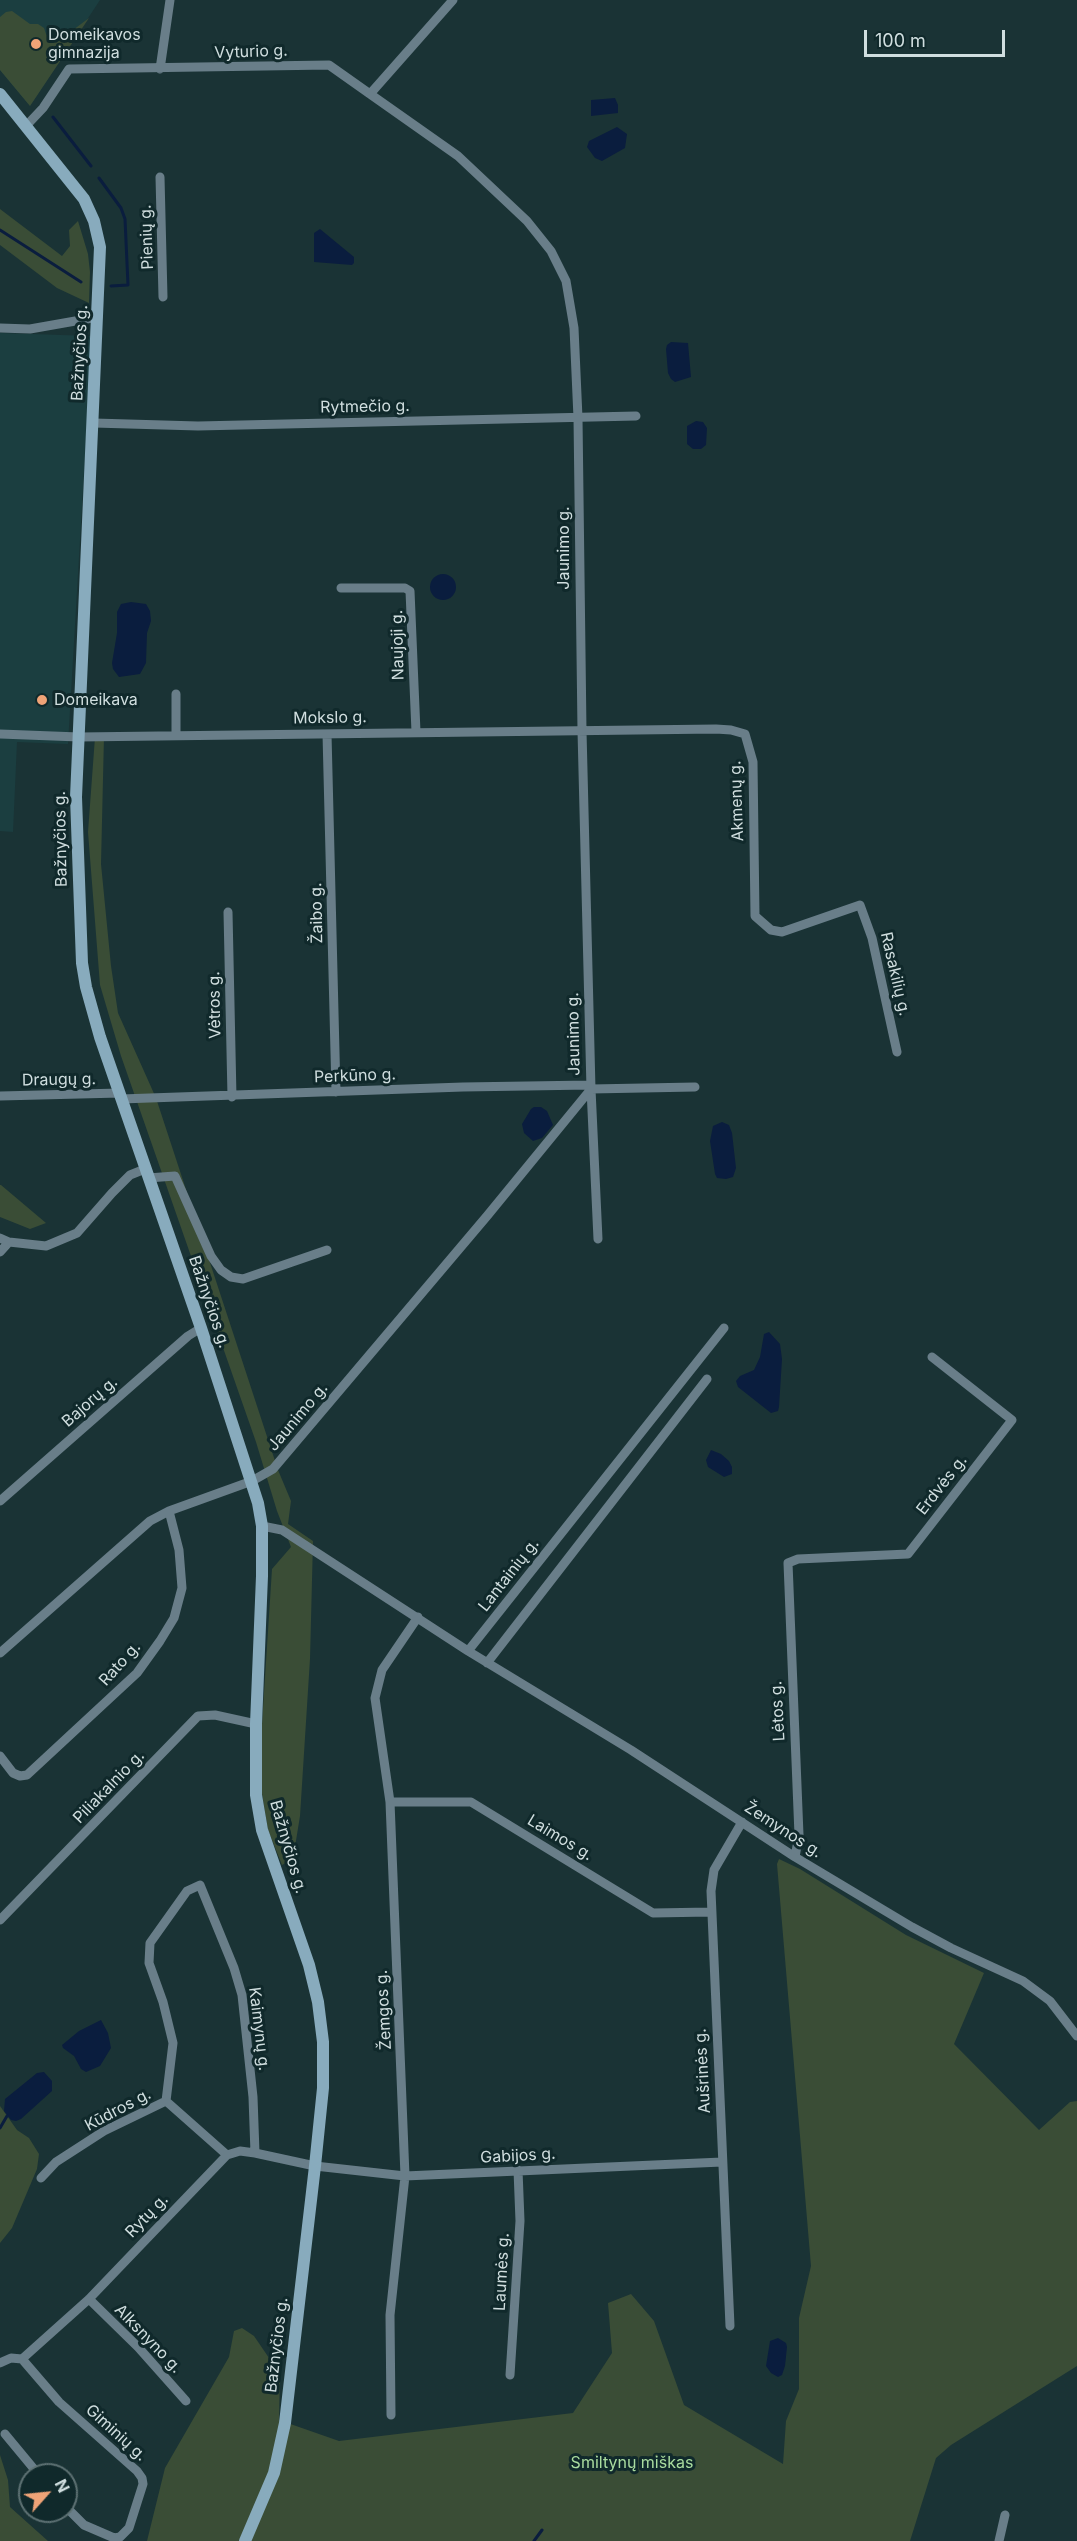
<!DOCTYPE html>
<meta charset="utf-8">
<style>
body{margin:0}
#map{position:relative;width:1077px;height:2541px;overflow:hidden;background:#1a3335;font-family:Inter,sans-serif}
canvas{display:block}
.north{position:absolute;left:18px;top:2463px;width:60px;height:60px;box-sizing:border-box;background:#10292b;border:2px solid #5d7173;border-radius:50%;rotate:63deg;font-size:16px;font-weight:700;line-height:24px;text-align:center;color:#d0dedf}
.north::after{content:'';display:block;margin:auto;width:21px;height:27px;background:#efa377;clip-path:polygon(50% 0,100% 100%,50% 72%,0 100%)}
.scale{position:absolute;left:864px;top:30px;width:141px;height:27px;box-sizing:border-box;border:3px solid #d0dedf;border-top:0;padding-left:8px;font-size:18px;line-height:21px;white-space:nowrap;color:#d0dedf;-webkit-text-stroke:4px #10292b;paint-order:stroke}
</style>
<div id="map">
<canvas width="1077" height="2541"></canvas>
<div class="north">N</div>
<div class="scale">100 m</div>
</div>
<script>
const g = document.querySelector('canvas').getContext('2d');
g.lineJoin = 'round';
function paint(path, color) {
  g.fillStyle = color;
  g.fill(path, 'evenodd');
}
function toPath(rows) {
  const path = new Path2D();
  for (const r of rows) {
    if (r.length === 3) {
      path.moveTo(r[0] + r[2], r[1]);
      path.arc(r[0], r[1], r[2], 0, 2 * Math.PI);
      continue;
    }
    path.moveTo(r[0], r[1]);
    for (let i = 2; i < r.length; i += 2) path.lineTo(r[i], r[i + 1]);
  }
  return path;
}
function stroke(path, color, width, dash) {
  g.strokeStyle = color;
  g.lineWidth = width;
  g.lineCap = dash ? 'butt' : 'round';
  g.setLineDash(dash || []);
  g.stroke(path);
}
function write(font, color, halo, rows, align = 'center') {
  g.font = font + ' Inter,sans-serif';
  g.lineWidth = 6;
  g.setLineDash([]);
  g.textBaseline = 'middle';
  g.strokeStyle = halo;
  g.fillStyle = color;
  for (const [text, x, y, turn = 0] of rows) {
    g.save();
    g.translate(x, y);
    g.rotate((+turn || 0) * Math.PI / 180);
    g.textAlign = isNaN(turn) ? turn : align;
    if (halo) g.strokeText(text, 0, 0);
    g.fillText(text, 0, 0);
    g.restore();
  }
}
const built = toPath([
 [0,0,100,0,30,106,0,70],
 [0,333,92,336,68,744,17,742,13,832,0,831]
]);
const green = toPath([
 [12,11,30,24,38,24,44,28,46,34,51,41,57,42,89,18,30,106,0,70,0,17,6,12],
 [0,209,62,256,70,246,69,230,78,221,88,254,90,272,89,303,57,288,0,245],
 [104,736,101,864,111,966,118,1013,156,1098,278,1470,291,1501,288,1524,313,1541,310,1659,300,1816,293,1859,282,1865,268,1830,262,1794,262,1724,272,1569,291,1547,277,1511,256,1442,121,1056,100,985,88,832,95,737],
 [0,1185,1,1185,46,1223,30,1229,0,1217],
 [779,1859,800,1869,906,1935,984,1973,954,2044,1039,2130,1070,2102,1077,2101,1077,2366,951,2445,936,2458,910,2541,147,2541,165,2468,229,2357,234,2331,242,2328,254,2336,280,2374,279,2420,339,2441,573,2413,612,2353,608,2303,631,2294,654,2321,684,2405,783,2464,786,2421,799,2389,799,2318,811,2266,777,1864],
 [0,2106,17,2130,29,2138,39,2154,37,2169,12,2228,0,2243],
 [0,2455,8,2480,10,2507,48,2541,0,2541]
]);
const water = toPath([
 [615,98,618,105,618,113,591,116,591,100],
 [617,127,627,134,625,148,602,161,595,158,587,147,589,141],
 [320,229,354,257,354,263,352,265,314,262,314,233],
 [671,342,688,343,691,377,675,382,671,379,668,373,666,349,667,345],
 [696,421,703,422,707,428,706,445,701,449,693,449,687,444,687,426],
 [443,587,13],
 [131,602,146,604,150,611,151,621,147,633,146,663,140,674,119,677,113,669,112,663,117,633,117,612,121,604],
 [534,1107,541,1107,547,1111,553,1125,542,1138,533,1141,524,1133,522,1124,531,1109],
 [722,1122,729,1125,732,1133,736,1168,733,1177,726,1179,717,1178,715,1174,710,1141,713,1126],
 [769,1332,780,1344,782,1359,779,1407,778,1411,771,1413,738,1387,736,1381,740,1376,754,1370,760,1357,764,1334],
 [711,1450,721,1454,729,1461,732,1467,732,1474,724,1477,708,1467,706,1460],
 [101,2020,108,2033,111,2048,100,2066,86,2072,81,2069,74,2056,63,2048,62,2045,79,2031],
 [44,2072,52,2081,52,2091,21,2119,16,2121,11,2120,4,2111,5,2099,37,2073],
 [778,2338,786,2343,787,2347,785,2366,782,2375,778,2377,771,2373,766,2366,770,2341]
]);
const stream = toPath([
 [53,117,91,166],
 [99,178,121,208,125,219,128,285,111,286],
 [0,230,81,282],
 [0,2128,7,2116],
 [534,2541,542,2530]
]);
const street = toPath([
 [160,69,170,0],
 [370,94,458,156,527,221,551,251,566,281,574,328,578,418,582,731,591,1089,598,1239],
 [26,126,43,108,69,69,329,65,370,94,453,0],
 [160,177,163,297],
 [0,328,30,329,98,317],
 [94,423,198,426,636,416],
 [341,588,405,588,410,591,416,732],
 [176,694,176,735],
 [0,734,79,737,716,729,731,730,745,734,753,762,755,916,771,930,782,932,860,905,872,938,897,1052],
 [327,734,336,1092],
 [228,912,232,1097],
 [0,1096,120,1093],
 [121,1099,463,1087,590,1085],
 [148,1178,175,1176,211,1256,221,1270,231,1277,243,1279,327,1250],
 [0,1238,9,1242,46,1246,77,1233,112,1193,130,1175,145,1169],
 [0,1252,9,1242],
 [0,1501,188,1336,201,1328],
 [262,1526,282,1530,468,1651,631,1750,795,1857,912,1927,951,1948,1023,1981,1050,2001,1077,2036],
 [468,1651,724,1328],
 [0,1653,150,1521,169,1511,252,1481,273,1469,487,1216,591,1089,695,1087],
 [487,1663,707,1379],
 [0,1756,13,1773,20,1776,27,1775,137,1673,160,1641,174,1618,182,1588,179,1550,169,1511],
 [390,1802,471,1802,653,1913,710,1912],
 [795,1857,799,1835,788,1563,798,1559,908,1554,1012,1420,932,1357],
 [0,1920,198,1716,215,1715,256,1724],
 [166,2101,227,2155],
 [41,2178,56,2162,104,2131,166,2101,173,2043,163,2002,149,1963,150,1943,187,1891,200,1885,234,1968,242,1995,253,2097,255,2153],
 [89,2299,138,2347,186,2401],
 [730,2326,711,1891,714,1870,742,1822],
 [22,2359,89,2299,227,2155,240,2151,255,2153,315,2166,405,2176,722,2162],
 [0,2363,11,2358,22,2359,59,2402,137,2471,142,2478,143,2484,129,2528,120,2537,114,2538,84,2525,66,2507],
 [510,2375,520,2221,518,2170],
 [391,2415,390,2315,405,2176,390,1802,375,1698,382,1670,418,1617],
 [5,2434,39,2475],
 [999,2541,1005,2515]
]);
const secondary = toPath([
 [0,94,84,199,94,221,100,247,76,797,82,963,86,987,100,1037,201,1328,258,1503,262,1526,262,1576,256,1724,256,1795,262,1830,309,1965,318,2002,323,2042,323,2088,315,2166,285,2423,274,2473,245,2541]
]);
const markers = [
 [36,44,6,"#efa377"],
 [42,700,6,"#efa377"]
];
const poiNames = [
 ["Domeikavos",48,35],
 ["gimnazija",48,53],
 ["Domeikava",54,700]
];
const streetNames = [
 ["Vyturio g.",251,52,-2],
 ["Pienių g.",147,237,-92],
 ["Bažnyčios g.",80,353,-87],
 ["Rytmečio g.",365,407,-1],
 ["Jaunimo g.",564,548,-90],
 ["Naujoji g.",398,645,-91],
 ["Mokslo g.",330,718,-1],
 ["Akmenų g.",737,801,-92],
 ["Bažnyčios g.",61,839,-91],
 ["Žaibo g.",317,913,-91],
 ["Rasakilių g.",895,974,77],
 ["Vėtros g.",215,1005,-91],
 ["Jaunimo g.",574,1034,-91],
 ["Perkūno g.",355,1076,-2],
 ["Draugų g.",59,1080,-1],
 ["Bažnyčios g.",209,1302,71],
 ["Bajorų g.",90,1402,-41],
 ["Jaunimo g.",298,1417,-50],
 ["Erdvės g.",942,1485,-52],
 ["Lantainių g.",509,1575,-52],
 ["Rato g.",120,1664,-48],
 ["Lėtos g.",778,1711,-93],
 ["Piliakalnio g.",109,1787,-46],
 ["Žemynos g.",783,1830,33],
 ["Laimos g.",560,1838,31],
 ["Bažnyčios g.",288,1847,74],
 ["Žemgos g.",384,2010,-93],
 ["Kaimynų g.",259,2029,83],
 ["Aušrinės g.",703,2071,-93],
 ["Kūdros g.",118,2110,-28],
 ["Gabijos g.",518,2156,-3],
 ["Rytų g.",147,2216,-46],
 ["Laumės g.",502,2272,-87],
 ["Alksnyno g.",148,2339,46],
 ["Bažnyčios g.",277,2345,-83],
 ["Giminių g.",116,2433,42]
];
const parkNames = [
 ["Smiltynų miškas",632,2463]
];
paint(built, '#1b3e40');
paint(green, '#3a4d36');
paint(water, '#0a1d3e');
stroke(stream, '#0a1d3e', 3);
stroke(street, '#697e89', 9);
stroke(secondary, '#88abbd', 12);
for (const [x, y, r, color] of markers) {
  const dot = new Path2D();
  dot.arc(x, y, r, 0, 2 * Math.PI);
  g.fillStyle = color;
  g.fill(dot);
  stroke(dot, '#10292b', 2);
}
write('16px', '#d0dedf', '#10292b', poiNames, 'left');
write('16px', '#d0dedf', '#10292b', streetNames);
write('16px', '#a9dc9f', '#10292b', parkNames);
</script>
